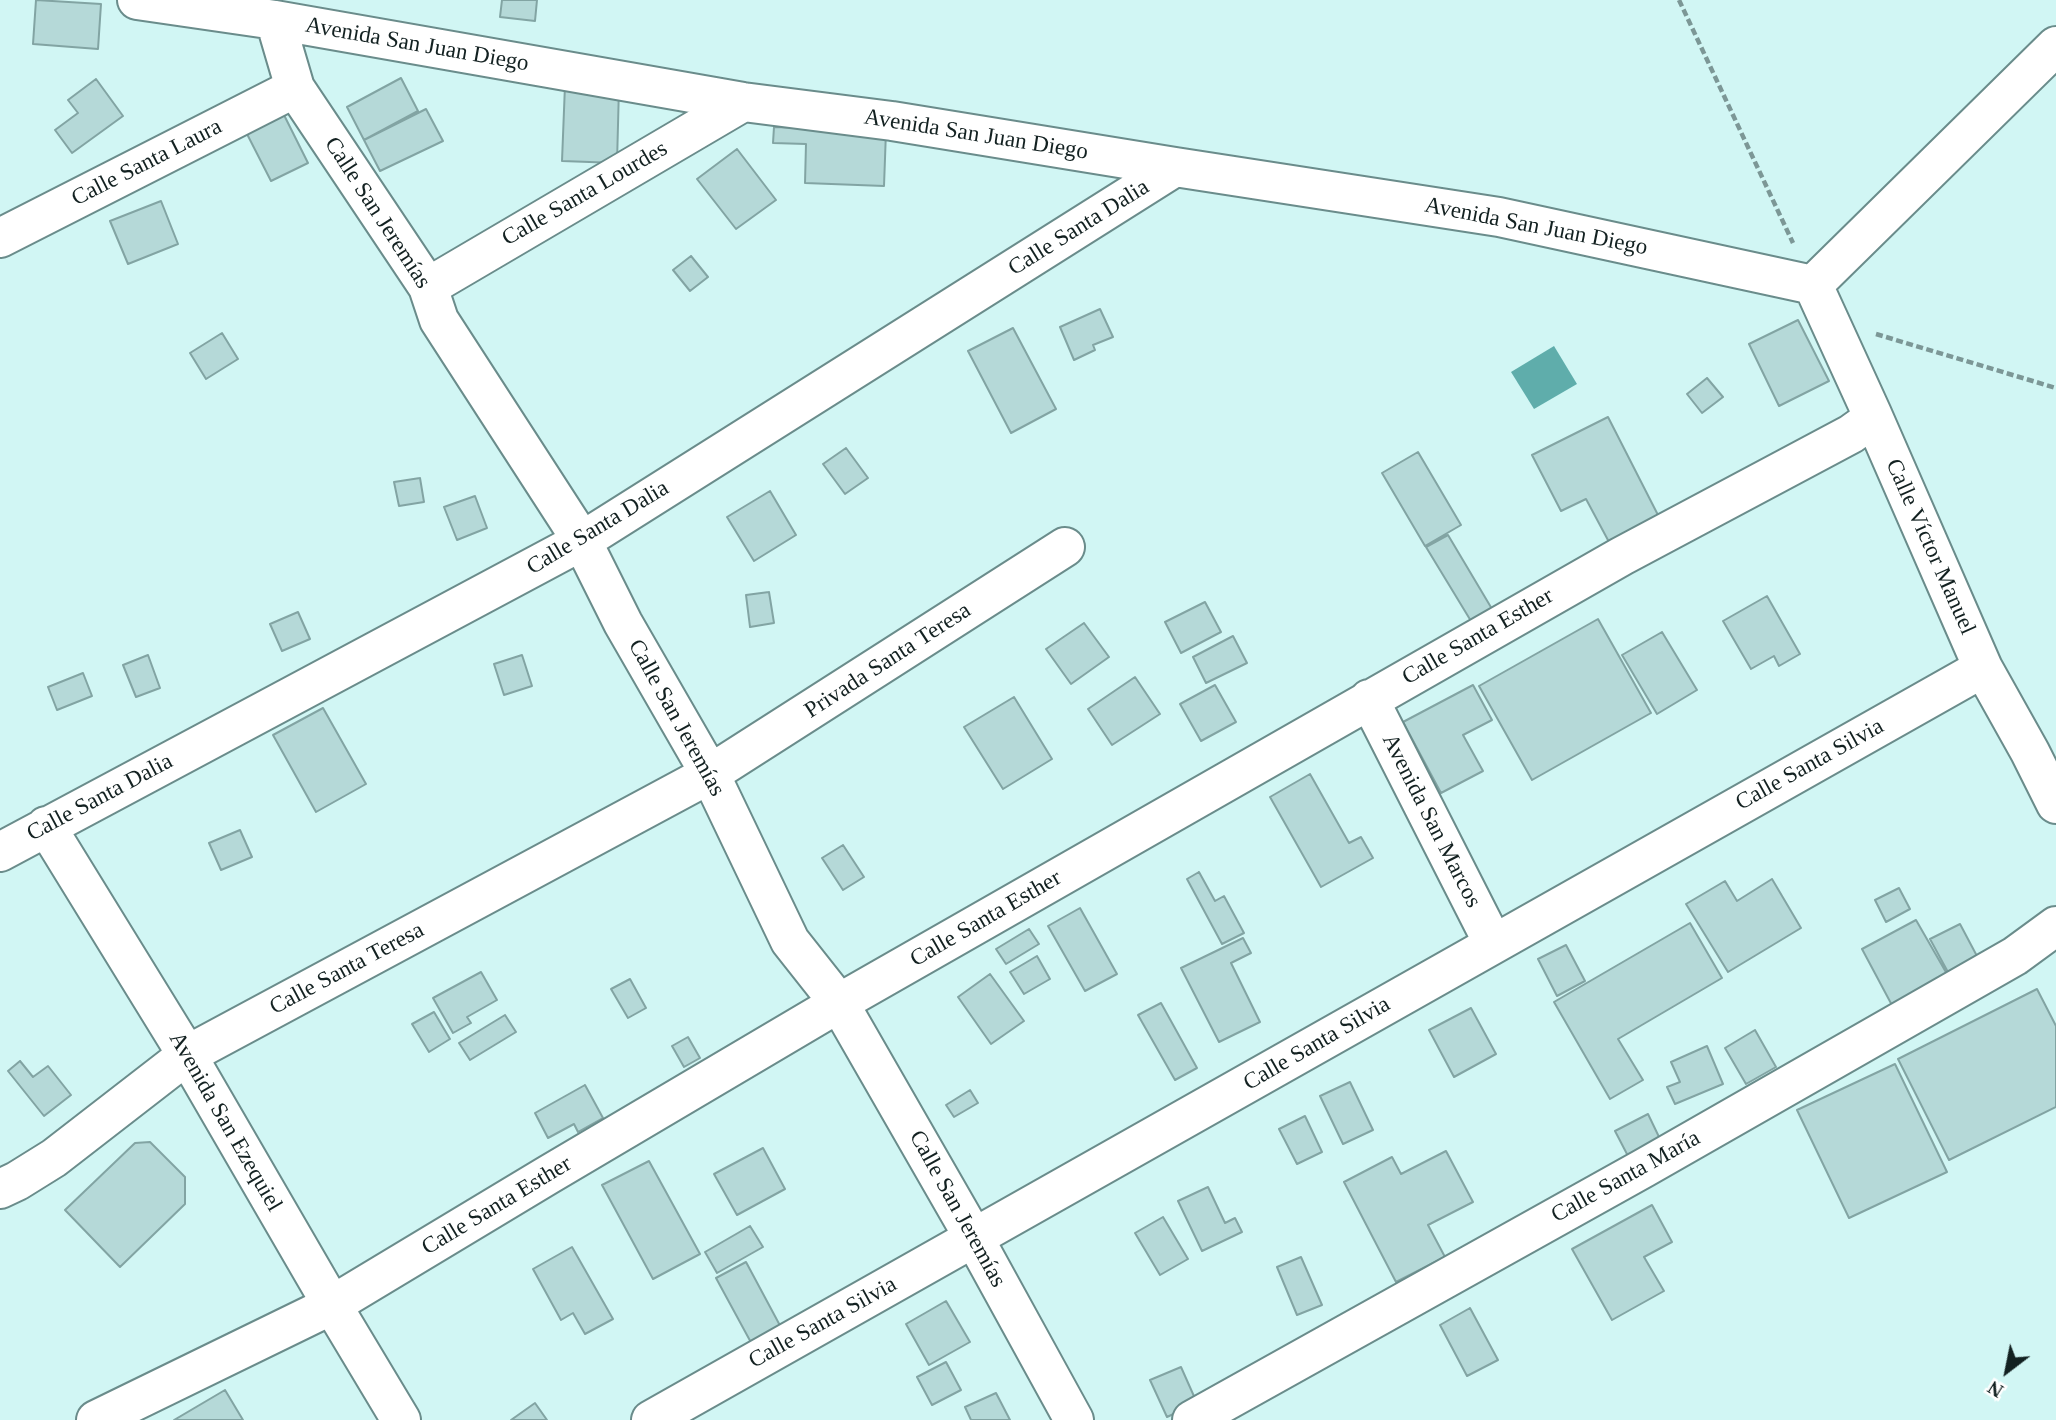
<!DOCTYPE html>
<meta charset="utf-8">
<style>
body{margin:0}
#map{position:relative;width:2056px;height:1420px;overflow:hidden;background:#d1f6f4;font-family:"Times New Roman",serif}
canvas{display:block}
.north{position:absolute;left:1972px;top:1336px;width:70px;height:70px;-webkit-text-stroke:5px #fff;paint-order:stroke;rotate:212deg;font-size:19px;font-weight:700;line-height:28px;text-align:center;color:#132121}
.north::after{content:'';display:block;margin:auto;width:24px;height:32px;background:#132121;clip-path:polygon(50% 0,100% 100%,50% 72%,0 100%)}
</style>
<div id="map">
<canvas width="2056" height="1420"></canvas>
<div class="north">N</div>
</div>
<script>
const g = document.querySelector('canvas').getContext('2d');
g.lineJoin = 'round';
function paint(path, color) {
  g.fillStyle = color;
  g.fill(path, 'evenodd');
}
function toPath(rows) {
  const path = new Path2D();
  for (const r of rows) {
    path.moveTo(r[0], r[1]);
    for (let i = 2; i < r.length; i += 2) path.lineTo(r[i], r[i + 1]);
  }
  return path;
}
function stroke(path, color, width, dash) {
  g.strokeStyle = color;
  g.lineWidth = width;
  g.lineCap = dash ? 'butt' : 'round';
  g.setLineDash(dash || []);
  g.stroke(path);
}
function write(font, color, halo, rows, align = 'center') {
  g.font = font + ' "Times New Roman",serif';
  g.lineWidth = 5;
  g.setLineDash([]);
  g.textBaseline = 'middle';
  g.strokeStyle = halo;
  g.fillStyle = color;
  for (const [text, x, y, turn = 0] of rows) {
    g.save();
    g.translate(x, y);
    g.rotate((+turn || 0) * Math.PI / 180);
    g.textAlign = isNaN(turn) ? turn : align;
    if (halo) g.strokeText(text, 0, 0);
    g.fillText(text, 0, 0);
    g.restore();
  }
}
const water = toPath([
 [1554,346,1577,384,1534,409,1511,372]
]);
const building = toPath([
 [36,0,101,4,98,49,33,44,36,0],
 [502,0,537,0,535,21,500,17,502,0],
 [401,78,418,111,364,140,347,107,401,78],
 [96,79,123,116,72,153,55,130,78,113,68,100,96,79],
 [565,85,619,87,617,163,562,161,565,85],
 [426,109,443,141,380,171,364,140,426,109],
 [284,115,308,163,271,181,247,134,284,115],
 [774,127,886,131,884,186,805,183,806,144,773,143,774,127],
 [737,149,776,200,736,229,697,179,737,149],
 [161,201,178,244,128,264,110,221,161,201],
 [691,256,708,277,690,291,673,270,691,256],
 [1100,309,1113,337,1093,345,1095,350,1074,360,1060,327,1100,309],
 [1798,320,1829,381,1779,406,1749,344,1798,320],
 [1013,328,1056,409,1011,433,968,351,1013,328],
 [222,333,238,359,206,379,190,353,222,333],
 [1707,378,1723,397,1702,413,1687,394,1707,378],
 [1608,417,1659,517,1609,542,1586,499,1561,511,1532,455,1608,417],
 [846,448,868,478,845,494,823,464,846,448],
 [1418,452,1461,525,1425,546,1382,473,1418,452],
 [420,478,424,502,399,506,394,482,420,478],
 [770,491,796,535,754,561,727,517,770,491],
 [475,496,487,528,457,540,444,507,475,496],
 [1448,535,1495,614,1474,626,1426,547,1448,535],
 [769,592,774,623,750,627,746,595,769,592],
 [1767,596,1800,654,1779,666,1774,656,1751,669,1723,621,1767,596],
 [1205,602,1221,632,1181,653,1165,622,1205,602],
 [298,612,310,639,282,651,270,624,298,612],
 [1598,619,1651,713,1532,780,1479,686,1598,619],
 [1084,623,1109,657,1071,684,1046,649,1084,623],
 [1662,632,1697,690,1657,714,1622,655,1662,632],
 [1233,636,1247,663,1206,683,1193,657,1233,636],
 [148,655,160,688,136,697,123,665,148,655],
 [522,655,532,686,504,695,494,664,522,655],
 [83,673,92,696,57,710,48,687,83,673],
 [1135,677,1160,714,1112,745,1088,709,1135,677],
 [1215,685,1236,722,1201,741,1180,704,1215,685],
 [1473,685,1492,720,1463,735,1483,771,1441,793,1403,722,1473,685],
 [1014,697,1052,759,1003,789,964,727,1014,697],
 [323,708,366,784,316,812,273,735,323,708],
 [1310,774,1349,843,1361,837,1373,858,1321,887,1270,797,1310,774],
 [240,830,252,857,221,870,209,843,240,830],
 [843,845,864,877,843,890,822,858,843,845],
 [1199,872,1215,901,1224,896,1244,933,1222,944,1187,879,1199,872],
 [1772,879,1801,928,1728,972,1686,904,1725,881,1737,901,1772,879],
 [1899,888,1910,909,1886,922,1875,900,1899,888],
 [1080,908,1117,974,1085,991,1048,926,1080,908],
 [1916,920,1947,974,1894,1009,1862,949,1916,920],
 [1690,923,1722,978,1618,1039,1643,1080,1610,1099,1554,1002,1690,923],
 [1960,924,1978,958,1949,974,1930,939,1960,924],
 [1029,929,1039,944,1006,964,996,949,1029,929],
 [1243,938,1251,953,1231,963,1260,1022,1219,1042,1181,968,1243,938],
 [1566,945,1585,981,1557,996,1538,959,1566,945],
 [1037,956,1050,979,1024,994,1010,972,1037,956],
 [481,972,497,1000,467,1017,471,1023,453,1033,433,998,481,972],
 [990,974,1024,1021,991,1044,958,997,990,974],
 [630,979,646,1008,628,1018,611,989,630,979],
 [2037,989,2056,1026,2056,1107,1949,1160,1898,1059,2037,989],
 [1161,1003,1197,1068,1175,1080,1138,1015,1161,1003],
 [1471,1008,1496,1054,1454,1077,1429,1030,1471,1008],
 [434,1012,450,1039,429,1052,412,1024,434,1012],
 [505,1015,516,1032,470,1060,459,1043,505,1015],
 [1755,1030,1776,1067,1746,1084,1725,1048,1755,1030],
 [688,1037,700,1058,684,1067,672,1046,688,1037],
 [1707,1046,1723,1084,1675,1104,1667,1087,1680,1082,1671,1062,1707,1046],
 [20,1061,33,1077,48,1066,71,1095,44,1116,8,1071,20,1061],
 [1895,1064,1947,1172,1849,1218,1797,1110,1895,1064],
 [1350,1082,1373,1130,1343,1144,1320,1096,1350,1082],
 [585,1085,603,1118,578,1132,574,1124,548,1138,535,1113,585,1085],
 [970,1090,978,1103,954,1117,946,1105,970,1090],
 [1648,1114,1660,1139,1628,1156,1615,1131,1648,1114],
 [1305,1116,1322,1152,1297,1164,1279,1129,1305,1116],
 [150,1142,185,1177,185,1204,120,1267,65,1210,135,1143,150,1142],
 [763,1148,785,1189,737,1215,714,1174,763,1148],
 [1446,1151,1473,1202,1428,1225,1445,1257,1396,1282,1344,1182,1392,1157,1401,1174,1446,1151],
 [649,1161,700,1254,653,1279,602,1185,649,1161],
 [1208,1187,1225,1223,1235,1218,1242,1232,1202,1251,1178,1201,1208,1187],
 [1652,1205,1672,1242,1644,1257,1664,1291,1612,1320,1572,1249,1652,1205],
 [1163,1217,1188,1259,1160,1275,1135,1233,1163,1217],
 [750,1226,763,1247,717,1273,705,1252,750,1226],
 [572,1247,613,1319,585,1334,573,1313,561,1320,533,1269,572,1247],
 [1301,1257,1322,1305,1297,1315,1277,1267,1301,1257],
 [746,1262,784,1333,754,1348,716,1278,746,1262],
 [946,1301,970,1342,929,1365,906,1324,946,1301],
 [1470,1308,1498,1360,1467,1376,1440,1325,1470,1308],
 [946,1362,961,1390,932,1405,917,1377,946,1362],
 [1181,1367,1197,1403,1167,1417,1150,1380,1181,1367],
 [225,1390,243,1420,174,1420,225,1390],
 [996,1393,1010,1420,971,1420,965,1407,996,1393],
 [535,1403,547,1420,511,1420,535,1403]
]);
const path = toPath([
 [1679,0,1793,243],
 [1876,334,2056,388]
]);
const minor = toPath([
 [137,0,275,20,743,102,892,121,1175,167,1499,217,1813,285],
 [275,20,295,88,428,287,439,320,582,541,623,623,710,774,790,941,839,1003,974,1238,1074,1420],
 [0,238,295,88],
 [1813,285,1872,414,1983,668,2030,752,2056,804],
 [1813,285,2056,46],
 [428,287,743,102],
 [1369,699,1493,943],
 [46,826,187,1055,332,1305,401,1420],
 [0,852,582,541,1175,167],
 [0,1189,17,1181,54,1158,187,1055,710,774,1065,547],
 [96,1420,332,1305,548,1175,839,1003,1622,556,1851,434,1865,424,1872,414],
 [651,1420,1983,668],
 [1192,1420,1644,1168,2015,956,2056,926]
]);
const streetNames = [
 ["Avenida San Juan Diego",417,45,10],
 ["Avenida San Juan Diego",976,135,9],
 ["Calle Santa Laura",147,163,-27],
 ["Calle Santa Lourdes",585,194,-30],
 ["Calle San Jeremías",377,213,57],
 ["Avenida San Juan Diego",1536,227,11],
 ["Calle Santa Dalia",1079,228,-32],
 ["Calle Santa Dalia",598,528,-31],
 ["Calle Víctor Manuel",1930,547,66],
 ["Calle Santa Esther",1478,637,-30],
 ["Privada Santa Teresa",888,661,-33],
 ["Calle San Jeremías",676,718,61],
 ["Calle Santa Silvia",1810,765,-29],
 ["Calle Santa Dalia",100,798,-28],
 ["Avenida San Marcos",1431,821,63],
 ["Calle Santa Esther",986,919,-30],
 ["Calle Santa Teresa",347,969,-28],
 ["Calle Santa Silvia",1317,1044,-30],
 ["Avenida San Ezequiel",225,1122,60],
 ["Calle Santa María",1626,1177,-29],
 ["Calle Santa Esther",497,1206,-31],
 ["Calle San Jeremías",957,1209,61],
 ["Calle Santa Silvia",823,1323,-29]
];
paint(water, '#5fadab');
paint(building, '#b5d9d8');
stroke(building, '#82a4a3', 2);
stroke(minor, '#6a8c8b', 42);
stroke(path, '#7c9796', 4.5, [7, 3.5]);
stroke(minor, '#fff', 38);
write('23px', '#132121', '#fff', streetNames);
</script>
